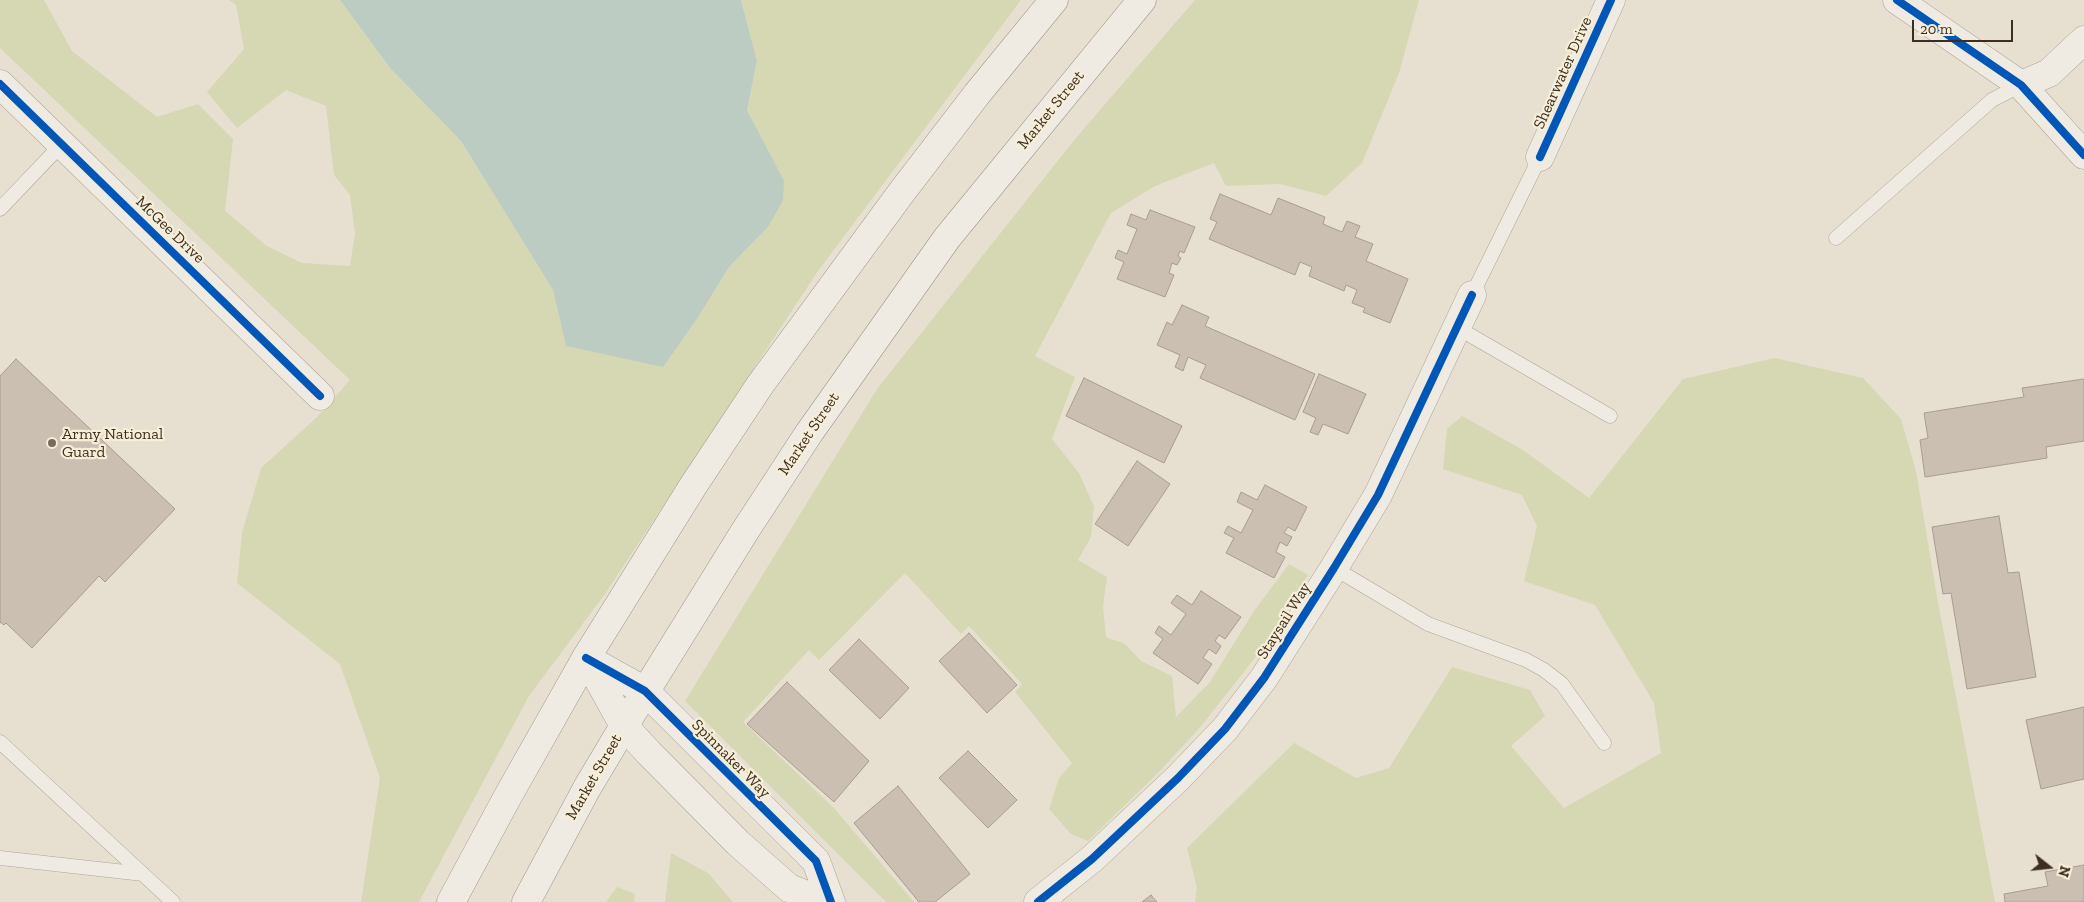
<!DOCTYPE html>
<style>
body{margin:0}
#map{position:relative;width:2084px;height:902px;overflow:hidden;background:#e7e0d1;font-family:"Zilla Slab",serif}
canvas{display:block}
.north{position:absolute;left:2024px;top:842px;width:50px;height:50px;-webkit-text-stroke:4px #f7eed8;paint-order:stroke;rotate:106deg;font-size:14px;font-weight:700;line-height:20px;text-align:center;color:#3d2e20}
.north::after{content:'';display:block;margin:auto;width:18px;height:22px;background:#3d2e20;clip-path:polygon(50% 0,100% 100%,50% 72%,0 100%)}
.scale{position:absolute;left:1912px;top:20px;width:101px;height:22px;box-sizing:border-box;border:2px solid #3d2e20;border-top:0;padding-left:6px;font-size:15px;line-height:18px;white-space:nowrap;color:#3d2e20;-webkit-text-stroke:4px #f7eed8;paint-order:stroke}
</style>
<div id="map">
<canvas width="2084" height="902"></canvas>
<div class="north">N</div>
<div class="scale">20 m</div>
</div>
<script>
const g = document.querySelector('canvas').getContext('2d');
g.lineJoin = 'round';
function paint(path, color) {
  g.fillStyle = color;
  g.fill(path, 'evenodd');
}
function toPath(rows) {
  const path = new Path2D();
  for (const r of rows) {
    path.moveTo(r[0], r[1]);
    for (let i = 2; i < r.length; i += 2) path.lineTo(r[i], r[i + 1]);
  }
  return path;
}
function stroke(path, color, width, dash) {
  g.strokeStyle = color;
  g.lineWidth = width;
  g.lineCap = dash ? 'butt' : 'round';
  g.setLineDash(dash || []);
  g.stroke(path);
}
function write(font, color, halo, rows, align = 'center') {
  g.font = font + ' "Zilla Slab",serif';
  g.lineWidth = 4.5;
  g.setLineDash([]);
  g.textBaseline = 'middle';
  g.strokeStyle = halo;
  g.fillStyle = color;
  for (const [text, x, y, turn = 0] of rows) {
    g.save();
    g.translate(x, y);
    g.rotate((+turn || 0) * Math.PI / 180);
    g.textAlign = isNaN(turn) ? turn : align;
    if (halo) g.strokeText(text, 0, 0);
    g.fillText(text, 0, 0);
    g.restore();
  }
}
const green = toPath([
 [0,0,44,0,72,51,157,117,198,104,233,139,225,211,267,246,302,263,350,266,355,233,350,195,334,175,326,106,286,90,237,128,207,92,244,49,236,5,229,0,340,0,390,68,461,141,553,290,566,346,663,366,697,319,729,267,768,227,783,181,747,110,757,61,741,0,1021,0,818,271,605,594,529,696,419,902,361,902,380,778,340,664,237,583,242,533,261,468,317,417,350,380,0,48],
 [1195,0,1419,0,1399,73,1362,163,1326,196,1280,184,1226,186,1214,163,1155,186,1111,213,1035,356,1075,377,1052,439,1079,473,1094,507,1091,537,1078,560,1107,577,1103,606,1106,637,1125,644,1141,661,1172,676,1176,717,1210,682,1254,611,1289,564,1308,575,1261,650,1202,725,1159,772,1088,841,1071,834,1049,809,1059,778,1072,763,1015,692,1022,684,969,626,961,634,905,573,819,660,809,650,743,722,834,808,914,902,886,902,685,701,877,389,1075,139],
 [1775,358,1863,378,1901,419,1916,471,1937,597,1995,902,1195,902,1197,888,1187,848,1294,743,1356,778,1389,768,1452,667,1530,690,1545,716,1511,746,1564,808,1661,753,1654,703,1595,605,1524,581,1537,526,1522,495,1443,469,1447,429,1462,416,1523,450,1589,498,1683,379],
 [671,853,708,873,733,902,665,902],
 [617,887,635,894,634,902,606,902]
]);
const water = toPath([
 [340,0,741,0,757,61,747,110,784,181,783,200,768,227,729,267,697,319,663,367,566,346,553,290,461,141,390,68]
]);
const building = toPath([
 [1220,194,1271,215,1278,198,1325,217,1323,224,1342,232,1347,221,1360,226,1355,237,1373,244,1366,261,1408,279,1390,323,1363,312,1365,308,1352,303,1357,290,1346,285,1344,291,1309,276,1312,267,1300,262,1295,275,1209,239,1217,222,1210,219,1220,194],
 [1150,210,1195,227,1184,253,1180,251,1178,256,1181,258,1177,265,1172,263,1169,273,1174,275,1165,297,1117,279,1124,262,1115,258,1118,250,1127,254,1137,229,1127,225,1131,214,1146,220,1150,210],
 [1182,305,1209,317,1205,326,1315,374,1295,420,1200,378,1206,365,1188,357,1183,371,1175,367,1180,355,1157,345,1167,322,1172,325,1182,305],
 [16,359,175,509,105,582,99,576,32,648,6,623,4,625,0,622,0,376,16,359],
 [1319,374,1366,394,1348,434,1323,424,1318,435,1310,432,1316,418,1303,412,1319,374],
 [1084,378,1182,426,1164,463,1066,416,1084,378],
 [2084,379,2084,441,2046,447,2047,458,1925,477,1920,440,1928,438,1924,413,2024,397,2022,388,2084,379],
 [1137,461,1170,484,1128,546,1095,524,1137,461],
 [1265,485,1307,507,1295,531,1288,527,1284,533,1292,537,1287,546,1280,542,1276,552,1285,557,1274,578,1226,553,1234,538,1224,533,1228,526,1241,533,1253,510,1237,502,1241,492,1257,500,1265,485],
 [1999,516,2008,573,2019,572,2036,677,1967,689,1951,593,1943,594,1932,527,1999,516],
 [1201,591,1241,617,1225,639,1219,635,1215,641,1221,646,1216,654,1209,649,1203,658,1212,664,1198,684,1153,653,1163,639,1155,633,1159,626,1171,635,1186,614,1171,603,1177,595,1192,605,1201,591],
 [969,633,1017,685,987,713,939,661,969,633],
 [859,639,909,688,880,719,829,670,859,639],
 [787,682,869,761,834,802,747,724,787,682],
 [2084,707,2084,779,2041,789,2026,720,2084,707],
 [968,751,1017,800,988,828,939,778,968,751],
 [898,786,970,874,935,902,919,902,854,823,898,786],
 [2084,865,2084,902,2005,902,2004,894,2048,886,2045,872,2084,865],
 [1151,895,1157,902,1142,902,1151,895]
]);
const service = toPath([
 [0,209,62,144],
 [1836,238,1992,100,2021,85],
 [1472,295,1540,157],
 [1456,327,1610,416],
 [1334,568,1428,624,1526,660,1544,670,1562,684,1604,743],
 [0,742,173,902],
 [0,858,143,874]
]);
const minor = toPath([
 [1897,0,2021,85,2084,155],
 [0,84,320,396],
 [2021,85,2049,73,2084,40],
 [1540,157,1611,0],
 [586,658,645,691,816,861,831,902],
 [587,659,624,726,649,753,738,843,789,888,824,902],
 [1038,902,1092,859,1178,778,1225,729,1264,678,1334,568,1378,495,1472,295]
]);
const secondary = toPath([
 [451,902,508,796,586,658,693,486,760,385,901,193,977,94,1054,0],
 [526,902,587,788,624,726,745,531,809,433,947,238,1142,0]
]);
const cycleway = toPath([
 [1897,0,2021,85,2084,155],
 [0,84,320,396],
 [1540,157,1611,0],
 [586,658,645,691,816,861,831,902],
 [1038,902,1092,859,1178,778,1225,729,1264,678,1334,568,1378,495,1472,295]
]);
const markers = [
 [52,443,5,"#786c5e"]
];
const streetNames = [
 ["Shearwater Drive",1563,73,-66],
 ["Market Street",1051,110,-51],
 ["McGee Drive",170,230,44],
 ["Market Street",809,434,-56],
 ["Staysail Way",1284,621,-58],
 ["Spinnaker Way",731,759,45],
 ["Market Street",594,777,-60]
];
const poiNames = [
 ["Army National",62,434],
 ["Guard",62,452]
];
paint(green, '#d6d7b3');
paint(water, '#bcccc2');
paint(building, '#cbbfb2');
stroke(building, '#a89c90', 1);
stroke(service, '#ada599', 15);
stroke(minor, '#ada599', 29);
stroke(secondary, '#9c958a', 29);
stroke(service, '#efebe3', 14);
stroke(minor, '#efebe3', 28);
stroke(secondary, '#efebe3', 28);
stroke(cycleway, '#0057b8', 8);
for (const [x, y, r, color] of markers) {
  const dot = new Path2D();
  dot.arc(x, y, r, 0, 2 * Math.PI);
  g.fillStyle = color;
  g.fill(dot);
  stroke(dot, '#f7eed8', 2);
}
write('16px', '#3d2e20', '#f7eed8', streetNames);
write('16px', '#3d2e20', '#f7eed8', poiNames, 'left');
</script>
